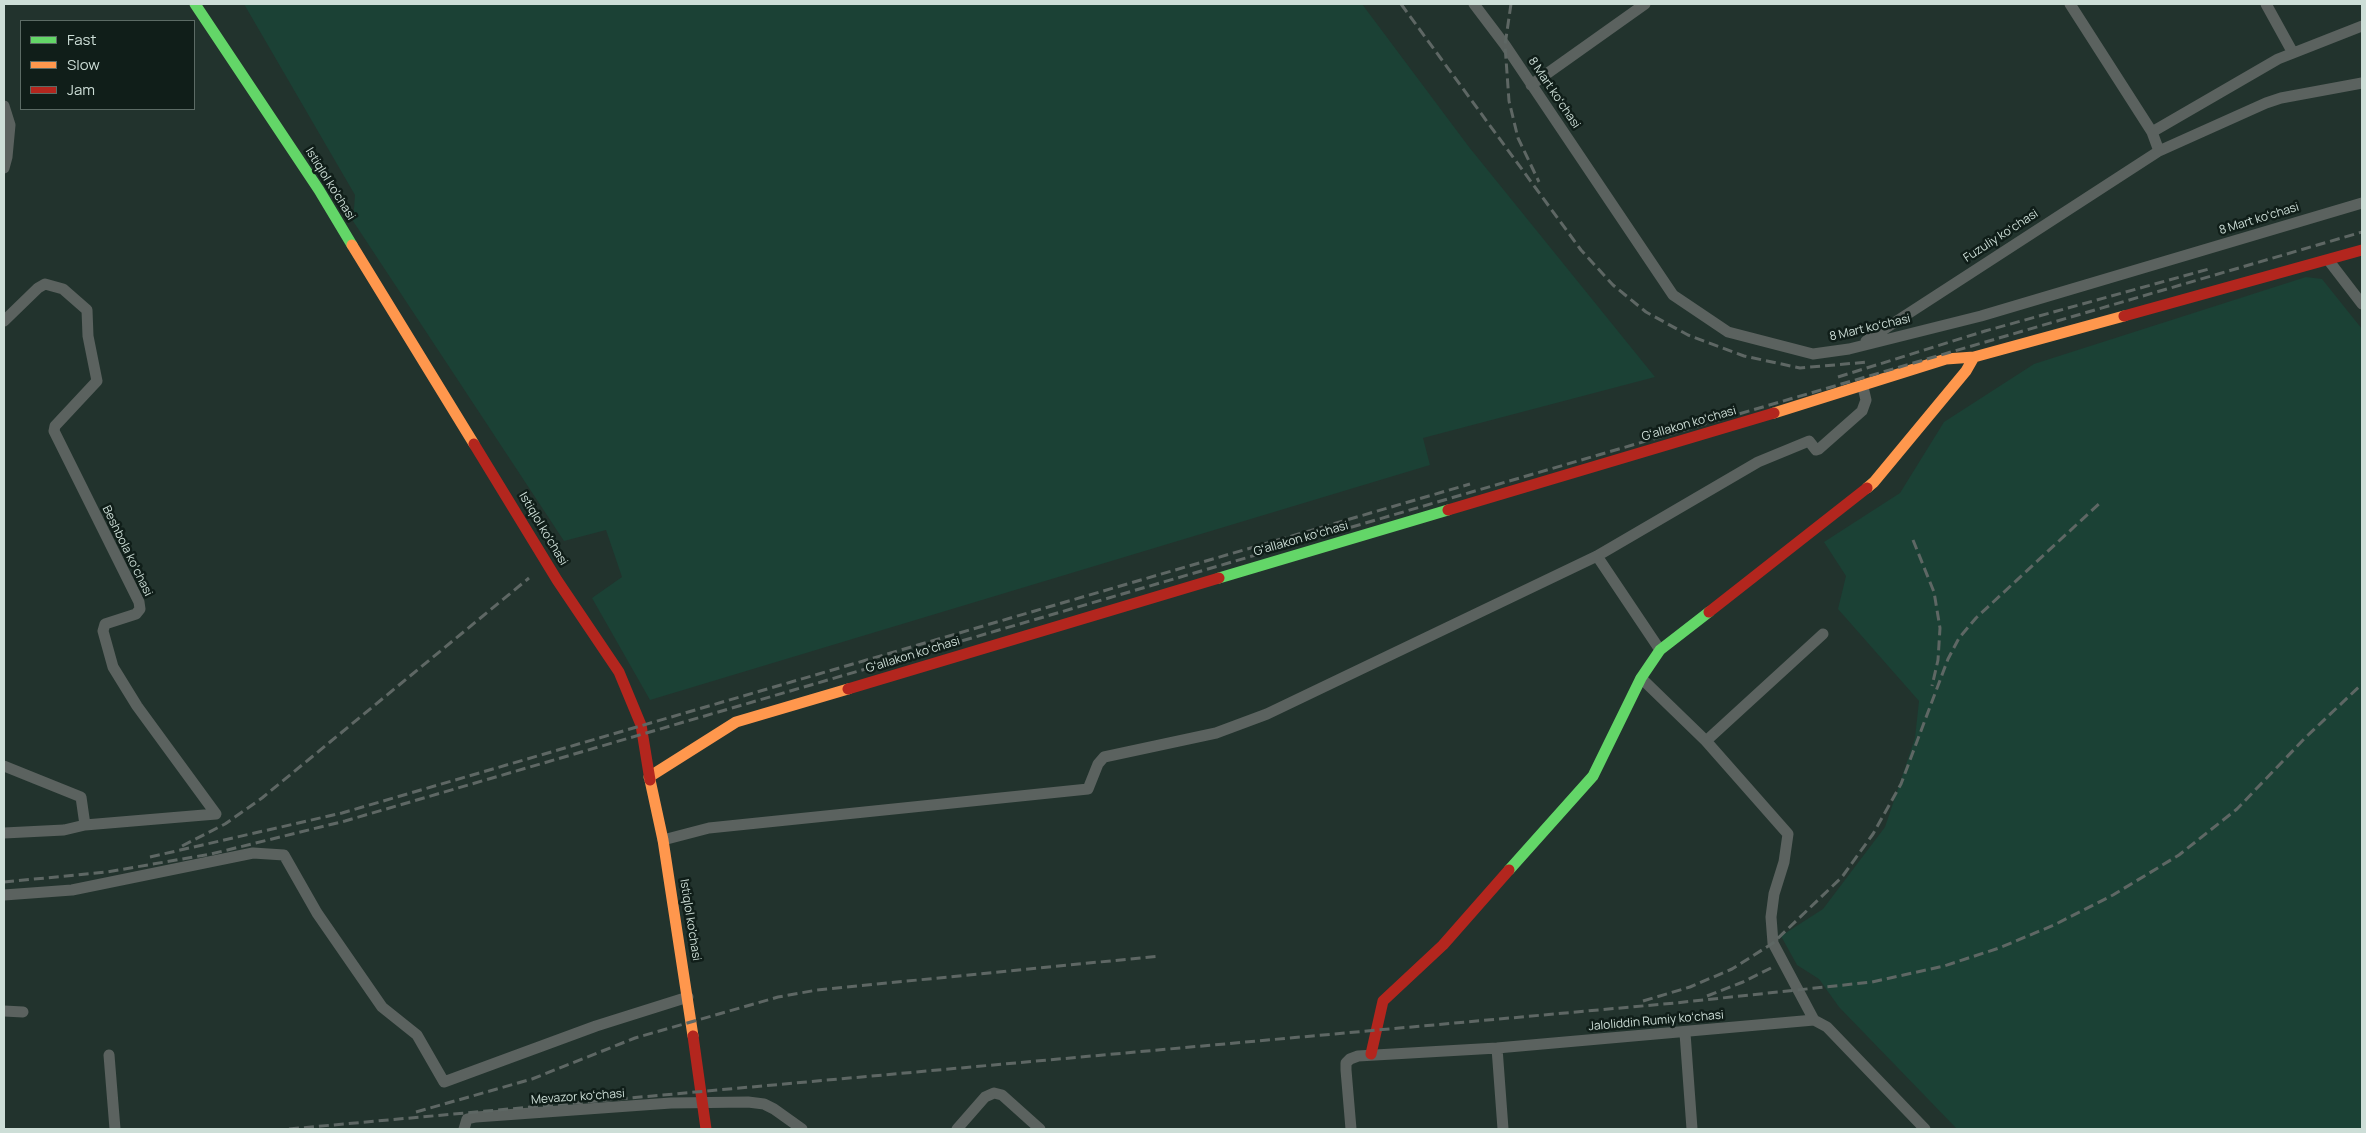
<!DOCTYPE html>
<meta charset="utf-8">
<style>
body{margin:0}
#map{position:relative;width:2366px;height:1133px;overflow:hidden;background:#22332d;font-family:Manrope,sans-serif}
canvas{display:block}
.frame{position:absolute;inset:0;border:5px solid #cdded7;pointer-events:none}
.legend{position:absolute;left:20px;top:20px;width:175px;height:90px;box-sizing:border-box;background:#101e19;border:1px solid #5c6b65;margin:0;padding:6px 9px;list-style:none;font-size:15px;color:#cdded7}
.legend li{display:flex;align-items:center;gap:10px;height:25px}
.legend b{width:25px;border:1px solid #5c6b65}
</style>
<div id="map">
<canvas width="2366" height="1133"></canvas>
<div class="frame"></div>
<ul class="legend">
<li><b style="height:6px;background:#63d668"></b>Fast</li>
<li><b style="height:6px;background:#ff974d"></b>Slow</li>
<li><b style="height:6px;background:#b3261e"></b>Jam</li>
</ul>
</div>
<script>
const g = document.querySelector('canvas').getContext('2d');
g.lineJoin = 'round';
function paint(path, color) {
  g.fillStyle = color;
  g.fill(path, 'evenodd');
}
function toPath(rows) {
  const path = new Path2D();
  for (const r of rows) {
    path.moveTo(r[0], r[1]);
    for (let i = 2; i < r.length; i += 2) path.lineTo(r[i], r[i + 1]);
  }
  return path;
}
function stroke(path, color, width, dash) {
  g.strokeStyle = color;
  g.lineWidth = width;
  g.lineCap = dash ? 'butt' : 'round';
  g.setLineDash(dash || []);
  g.stroke(path);
}
function write(font, color, halo, rows, align = 'center') {
  g.font = font + ' Manrope,sans-serif';
  g.lineWidth = 5;
  g.setLineDash([]);
  g.textBaseline = 'middle';
  g.strokeStyle = halo;
  g.fillStyle = color;
  for (const [text, x, y, turn = 0] of rows) {
    g.save();
    g.translate(x, y);
    g.rotate((+turn || 0) * Math.PI / 180);
    g.textAlign = isNaN(turn) ? turn : align;
    if (halo) g.strokeText(text, 0, 0);
    g.fillText(text, 0, 0);
    g.restore();
  }
}
const built = toPath([
 [244,4,1362,4,1469,147,1655,377,1423,438,1430,465,650,700,592,598,622,577,606,530,564,541,353,221,355,195],
 [2306,277,2322,279,2362,329,2362,1129,1957,1129,1839,1007,1819,979,1797,965,1781,936,1823,909,1885,827,1915,738,1919,701,1838,609,1846,576,1824,542,1900,493,1944,422,2034,364]
]);
const street = toPath([
 [1474,4,1505,45,1673,295,1728,332,1813,354,1849,349,1981,316,2362,203],
 [2070,4,2152,132,2159,151],
 [2266,4,2293,53],
 [1531,85,1645,4],
 [4,106,10,125,7,157,4,168],
 [2152,132,2278,59,2362,26],
 [2329,261,2362,304],
 [4,321,38,288,45,284,63,289,87,310,88,336,97,381,55,426,54,431,139,602,140,609,136,614,105,624,103,631,113,667,137,706,216,814,85,825,64,830,4,833],
 [1866,341,2159,151,2266,103,2281,98,2362,83],
 [1597,556,1660,650],
 [1641,678,1706,741,1788,834,1784,862,1774,894,1771,917,1773,943,1814,1020],
 [1706,741,1823,634],
 [4,766,81,797,85,825],
 [663,840,709,828,1088,789,1098,764,1104,757,1216,733,1267,714,1597,556,1758,462,1809,441,1816,450,1819,449,1862,411,1866,400,1863,387],
 [4,895,72,890,253,853,284,855,317,913,382,1007,417,1035,444,1082,596,1026,688,997],
 [4,1011,23,1012],
 [1685,1033,1692,1129],
 [1497,1048,1503,1129],
 [109,1055,115,1129],
 [464,1129,467,1119,476,1117,671,1103,748,1102,764,1104,774,1109,802,1129],
 [957,1129,985,1097,994,1093,1002,1095,1040,1129],
 [1351,1129,1346,1070,1346,1063,1350,1059,1358,1056,1497,1048,1814,1020,1827,1027,1925,1129]
]);
const fast = toPath([
 [195,4,319,190,352,245],
 [1219,578,1448,510],
 [1509,870,1593,776,1641,678,1660,650,1709,612]
]);
const slow = toPath([
 [352,245,474,444],
 [1774,413,1946,359,1974,357,2124,316],
 [1867,488,1874,482,1966,371,1974,357],
 [649,777,736,722,848,689],
 [650,780,663,840,693,1036]
]);
const jam = toPath([
 [2124,316,2362,250],
 [474,444,557,580,619,672,641,725,650,780],
 [1448,510,1774,413],
 [1709,612,1867,488],
 [848,689,1219,578],
 [693,1036,706,1129],
 [1371,1054,1383,1001,1443,945,1509,870]
]);
const rail = toPath([
 [1401,4,1581,250,1613,285,1646,312,1688,335,1744,356,1800,368,1868,362],
 [1511,4,1505,45,1509,101,1518,138,1539,182],
 [1838,377,1985,331,2209,269],
 [1913,540,1934,592,1940,628,1938,660,1932,686],
 [182,846,225,824,262,798,529,578],
 [150,857,342,813,1470,484],
 [4,882,107,872,211,854,345,821,2362,232],
 [1707,996,1743,982,1771,968],
 [1643,1001,1690,987,1732,969,1773,943,1842,877,1873,834,1901,784,1948,659,1959,638,1976,618,2102,501],
 [416,1112,532,1079,635,1038,778,997,817,990,1160,956],
 [289,1129,1675,1003,1872,982,1944,966,1999,948,2054,925,2113,895,2179,855,2237,809,2305,738,2362,684]
]);
const streetNames = [
 ["8 Mart koʻchasi",1554,93,56],
 ["Istiqlol ko'chasi",330,184,58],
 ["8 Mart koʻchasi",2259,219,-17],
 ["Fuzuliy koʻchasi",2001,236,-33],
 ["8 Mart koʻchasi",1870,328,-13],
 ["Gʻallakon koʻchasi",1689,424,-16],
 ["Istiqlol ko'chasi",543,529,59],
 ["Gʻallakon koʻchasi",1301,539,-16],
 ["Beshbola koʻchasi",127,551,64],
 ["Gʻallakon koʻchasi",913,655,-17],
 ["Istiqlol ko'chasi",690,920,81],
 ["Jaloliddin Rumiy koʻchasi",1656,1021,-5],
 ["Mevazor koʻchasi",578,1097,-4]
];
paint(built, '#1b4135');
stroke(street, '#5b625f', 11);
stroke(fast, '#63d668', 11);
stroke(slow, '#ff974d', 11);
stroke(jam, '#b3261e', 11);
stroke(rail, '#5e6764', 3, [10, 5]);
write('12px', '#cdded7', '#101e19', streetNames);
</script>
